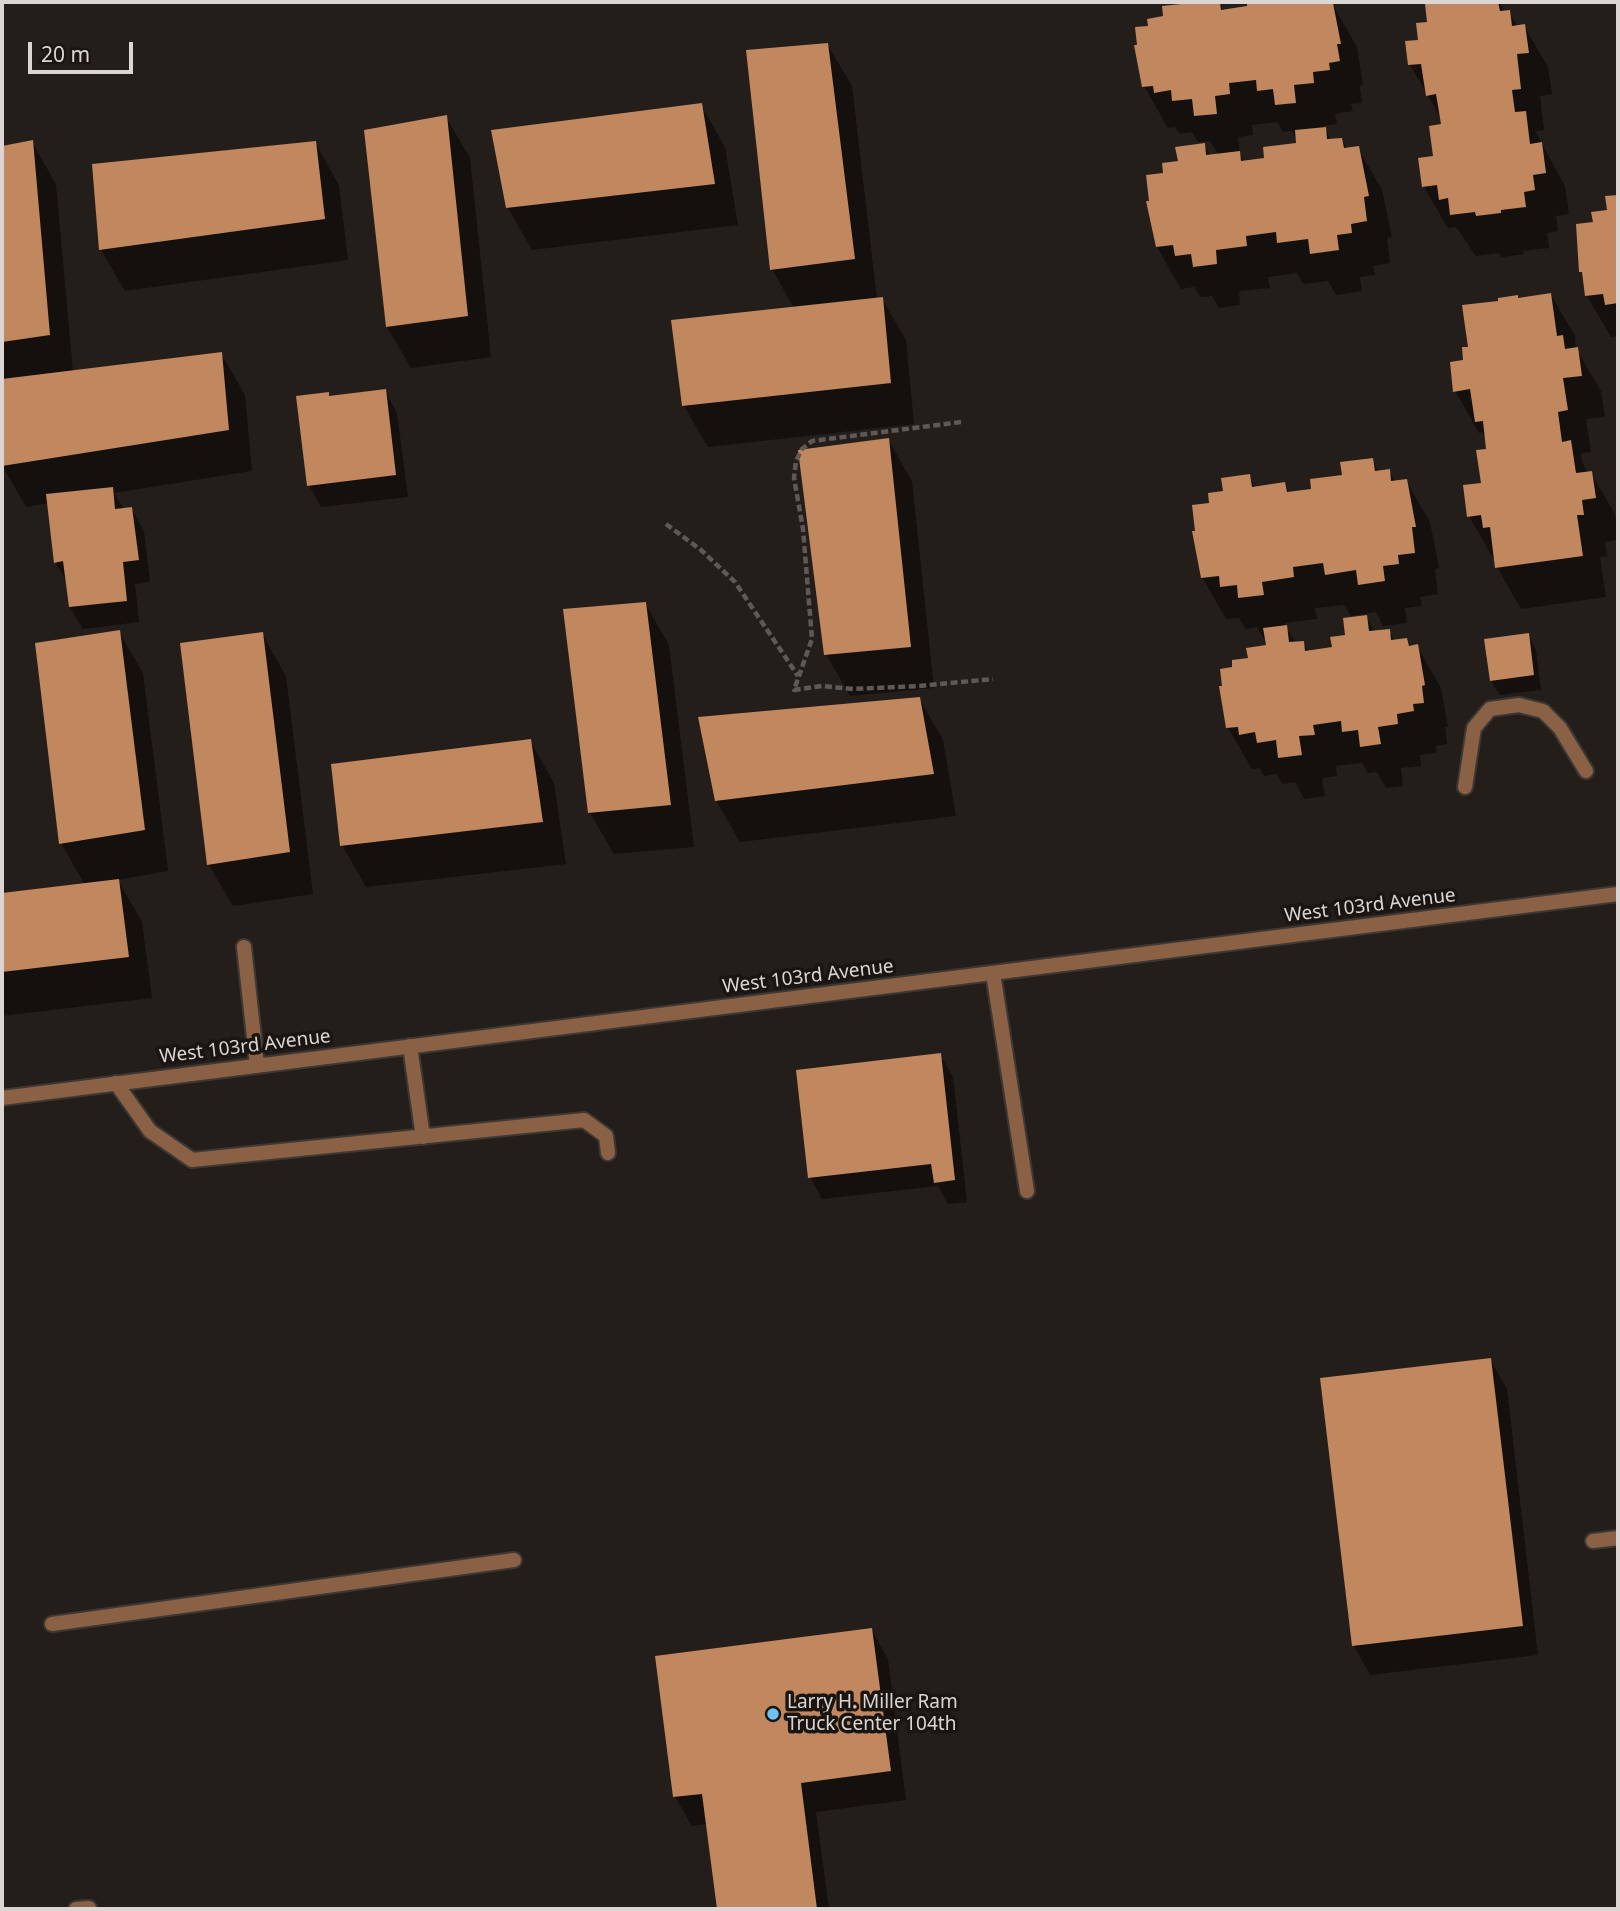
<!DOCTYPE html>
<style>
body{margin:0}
#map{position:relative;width:1620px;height:1911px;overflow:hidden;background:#241e1a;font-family:"Noto Sans",sans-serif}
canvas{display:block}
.frame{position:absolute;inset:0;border:4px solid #dbd6d3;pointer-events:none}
.scale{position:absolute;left:28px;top:42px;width:105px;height:32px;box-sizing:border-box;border:4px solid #dbd6d3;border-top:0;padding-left:9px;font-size:21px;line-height:24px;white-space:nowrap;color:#dbd6d3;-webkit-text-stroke:5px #1b1511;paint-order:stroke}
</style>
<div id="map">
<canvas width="1620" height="1911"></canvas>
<div class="frame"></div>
<div class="scale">20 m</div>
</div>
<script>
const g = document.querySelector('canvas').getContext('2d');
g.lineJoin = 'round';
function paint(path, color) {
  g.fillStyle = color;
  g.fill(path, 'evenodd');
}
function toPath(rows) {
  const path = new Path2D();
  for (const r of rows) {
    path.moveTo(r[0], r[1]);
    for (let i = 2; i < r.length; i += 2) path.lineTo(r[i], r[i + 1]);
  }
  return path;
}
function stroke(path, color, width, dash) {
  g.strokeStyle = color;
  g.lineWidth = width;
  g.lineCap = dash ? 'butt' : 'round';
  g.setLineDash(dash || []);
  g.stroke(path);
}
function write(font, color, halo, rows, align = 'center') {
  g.font = font + ' "Noto Sans",sans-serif';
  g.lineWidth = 7;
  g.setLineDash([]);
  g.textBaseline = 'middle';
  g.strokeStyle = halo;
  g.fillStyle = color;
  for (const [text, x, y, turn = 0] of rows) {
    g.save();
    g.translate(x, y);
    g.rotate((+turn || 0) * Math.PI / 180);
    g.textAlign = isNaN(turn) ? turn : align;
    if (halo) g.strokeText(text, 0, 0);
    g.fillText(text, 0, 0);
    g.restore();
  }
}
const shadow = toPath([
 [1183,2,1219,2,1224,11,1249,7,1249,2,1324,2,1327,6,1333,5,1357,47,1363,85,1360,86,1362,103,1351,104,1353,111,1335,114,1337,124,1323,126,1332,141,1341,139,1347,149,1358,148,1382,190,1392,237,1387,238,1390,263,1373,266,1375,275,1360,277,1362,291,1336,295,1328,281,1303,284,1297,273,1268,277,1270,288,1239,291,1240,305,1219,308,1212,296,1201,297,1194,287,1181,289,1157,247,1165,175,1204,145,1211,157,1219,156,1210,141,1198,142,1192,132,1180,134,1175,127,1168,128,1144,86,1150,27,1183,5],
 [1277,122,1283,132,1292,131,1298,144,1266,159,1244,162,1240,154,1238,137,1253,135,1252,125],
 [1451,2,1499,2,1505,12,1509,12,1518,27,1524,26,1548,67,1552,94,1540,96,1544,130,1535,131,1565,186,1569,214,1556,216,1558,231,1547,233,1549,248,1523,251,1524,254,1502,257,1499,253,1476,256,1456,227,1448,228,1424,187,1435,158,1443,125,1442,120,1410,65,1429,23],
 [827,44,852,86,877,299,882,299,906,340,914,424,708,447,684,406,794,308,772,269],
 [701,105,725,147,738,225,532,250,508,208,494,132],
 [446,117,470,158,491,357,411,368,387,327],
 [32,142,56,184,73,372,221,353,245,395,252,471,114,493,124,509,131,508,144,531,150,582,135,584,139,622,83,629,70,607,68,583,55,562,49,503,26,507,2,465,2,147],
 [315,143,339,185,348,260,125,291,101,250],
 [1618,196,1618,336,1611,337,1587,296,1585,277,1581,271,1595,224,1609,211,1607,198],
 [1551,295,1575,336,1576,349,1601,391,1605,417,1586,419,1591,452,1581,453,1582,462,1588,473,1591,473,1615,514,1618,540,1605,542,1607,556,1600,557,1606,597,1521,609,1497,567,1495,557,1493,558,1469,516,1483,485,1488,451,1487,440,1482,432,1479,433,1455,391,1470,348,1518,299],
 [385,391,397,413,408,497,321,507,309,485,328,394,330,398],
 [888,440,912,481,934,688,850,696,826,654],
 [1372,460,1379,472,1389,471,1395,482,1406,481,1430,522,1439,568,1435,569,1438,594,1420,597,1422,606,1405,608,1407,623,1383,626,1376,612,1351,616,1344,605,1315,608,1317,619,1285,623,1285,626,1296,643,1303,643,1309,652,1334,649,1366,617,1375,632,1389,631,1395,641,1406,640,1411,647,1417,646,1441,688,1448,727,1445,727,1447,744,1436,746,1437,753,1420,755,1421,766,1401,768,1403,786,1386,788,1377,772,1368,773,1362,763,1336,766,1337,776,1322,778,1325,796,1304,799,1295,782,1282,784,1277,774,1264,776,1260,768,1252,769,1228,728,1234,669,1268,647,1267,639,1264,639,1257,627,1246,629,1239,618,1226,619,1202,577,1197,532,1211,505,1249,476,1256,488,1284,484,1290,493,1313,490],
 [645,603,669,645,694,847,614,854,590,813],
 [119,632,143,673,168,871,118,880,142,922,152,998,2,1016,2,895,85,885,61,843],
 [262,634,286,676,313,894,233,906,209,865],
 [1528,635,1536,650,1541,690,1500,695,1491,681],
 [919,698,943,740,956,816,740,842,716,801],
 [530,741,554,783,566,864,366,887,342,845],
 [940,1055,953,1077,967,1202,948,1204,938,1186,822,1199,810,1177],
 [1490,1359,1507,1389,1538,1655,1370,1675,1354,1646],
 [871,1629,888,1659,906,1800,816,1812,829,1909,719,1909,708,1824,692,1826,675,1797]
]);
const building = toPath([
 [1181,2,1220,2,1221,10,1247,6,1247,2,1333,3,1341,44,1337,44,1340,61,1329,63,1330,70,1313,72,1314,83,1294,85,1296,103,1275,105,1273,89,1257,91,1256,80,1229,83,1230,94,1215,96,1217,114,1194,116,1192,99,1172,101,1171,90,1154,93,1153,86,1142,87,1134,45,1137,45,1135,27,1148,26,1147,19,1163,16,1162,6,1181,4],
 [1443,2,1498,2,1500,11,1510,10,1512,26,1525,24,1529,53,1517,54,1521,89,1512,90,1515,112,1526,111,1530,144,1542,142,1546,173,1533,175,1535,190,1524,192,1526,207,1501,210,1501,213,1476,216,1475,212,1450,215,1448,198,1439,200,1437,185,1422,187,1418,158,1433,156,1429,126,1441,124,1436,94,1426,96,1421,64,1408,65,1405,41,1418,40,1416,23,1427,22,1425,4],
 [828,43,855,259,770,270,746,50],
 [702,103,715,184,506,208,491,130],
 [447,115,468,316,386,327,364,130],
 [1326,127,1327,139,1342,138,1344,148,1359,146,1369,196,1364,197,1367,221,1351,224,1352,233,1337,235,1339,250,1310,254,1308,239,1277,243,1276,232,1246,236,1247,246,1216,250,1217,264,1193,267,1191,254,1175,256,1173,245,1156,247,1146,201,1149,201,1146,175,1163,173,1162,163,1178,161,1175,147,1205,143,1206,155,1240,151,1241,161,1264,158,1263,147,1296,143,1295,130],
 [33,140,50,335,2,342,2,146],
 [316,141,325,219,99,250,92,164],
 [1618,195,1618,303,1605,305,1603,294,1585,296,1582,272,1579,272,1576,224,1593,222,1591,212,1607,210,1605,196],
 [1551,293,1557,336,1563,335,1565,349,1578,347,1582,376,1563,378,1568,410,1558,412,1562,442,1571,440,1576,473,1592,471,1596,498,1582,500,1584,515,1577,515,1583,556,1495,568,1490,527,1483,528,1481,515,1467,517,1463,485,1481,483,1476,450,1486,449,1483,421,1475,422,1470,389,1453,392,1450,362,1463,360,1462,347,1468,347,1462,305,1498,301,1498,298,1518,295,1518,298],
 [883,297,891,383,682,406,671,320],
 [222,352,229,430,2,466,2,379],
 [386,389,396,475,307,486,296,396,329,392,329,396],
 [889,438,911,647,824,655,798,450],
 [1373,458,1375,471,1390,469,1391,481,1407,479,1416,527,1412,527,1415,553,1398,555,1399,564,1383,566,1385,581,1358,585,1356,570,1325,575,1323,563,1293,567,1294,577,1262,582,1264,595,1238,598,1237,585,1220,587,1219,576,1201,578,1192,531,1195,531,1192,505,1209,503,1208,493,1223,491,1221,478,1250,474,1252,487,1285,482,1287,492,1311,489,1310,479,1342,475,1340,462],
 [113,487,115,509,132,507,139,560,123,562,127,601,69,607,63,561,54,563,46,494],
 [646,602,671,805,588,813,563,609],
 [1367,615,1369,631,1390,629,1391,640,1407,638,1409,646,1418,644,1425,685,1422,686,1424,703,1413,704,1414,711,1397,714,1398,724,1378,727,1381,744,1360,747,1358,730,1342,732,1341,721,1313,725,1315,735,1299,736,1302,755,1278,758,1276,740,1257,743,1255,732,1239,735,1238,727,1226,728,1219,686,1222,686,1220,669,1232,667,1232,660,1248,658,1246,648,1266,645,1263,628,1287,625,1289,642,1304,641,1305,651,1332,647,1330,637,1345,635,1343,618],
 [120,630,145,830,59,844,35,643],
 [263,632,290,852,207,865,180,643],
 [1529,633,1534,675,1490,681,1484,639],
 [920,697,934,774,715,801,698,717],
 [531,739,543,822,340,846,331,764],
 [119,879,129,957,2,972,2,893],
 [941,1053,955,1180,934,1183,931,1164,808,1178,796,1070],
 [1491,1358,1523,1626,1352,1646,1320,1378],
 [872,1628,891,1771,801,1783,817,1909,717,1909,702,1794,673,1797,655,1656]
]);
const path = toPath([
 [961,422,812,441,802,449,796,461,794,478,803,529,812,639,794,690,822,686,853,689,919,686,993,679],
 [666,524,701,550,735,582,798,676]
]);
const lane = toPath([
 [1465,787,1474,728,1490,709,1519,705,1543,711,1560,728,1586,771],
 [244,947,257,1065],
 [993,973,1027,1191],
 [410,1046,423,1137],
 [116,1083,150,1131,192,1160,584,1120,606,1136,608,1153],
 [1593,1541,1618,1538],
 [52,1624,514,1560],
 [76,1909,89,1908]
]);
const street = toPath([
 [2,1098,1618,894]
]);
const markers = [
 [773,1714,7,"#6ec2f3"]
];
const streetNames = [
 ["West 103rd Avenue",1370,906,-7],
 ["West 103rd Avenue",808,977,-7],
 ["West 103rd Avenue",245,1047,-7]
];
const poiNames = [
 ["Larry H. Miller Ram",787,1703],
 ["Truck Center 104th",787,1725]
];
paint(shadow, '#0007');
paint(building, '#c1875e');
stroke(lane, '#3e3834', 18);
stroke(street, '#3e3834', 18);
stroke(path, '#5f5955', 4.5, [7, 3.5]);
stroke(lane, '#8a6144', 14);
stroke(street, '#8a6144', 14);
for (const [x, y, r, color] of markers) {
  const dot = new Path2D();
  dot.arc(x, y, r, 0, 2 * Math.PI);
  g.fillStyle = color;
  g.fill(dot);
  stroke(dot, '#1b1511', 2.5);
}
write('19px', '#dbd6d3', '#1b1511', streetNames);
write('19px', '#dbd6d3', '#1b1511', poiNames, 'left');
</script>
